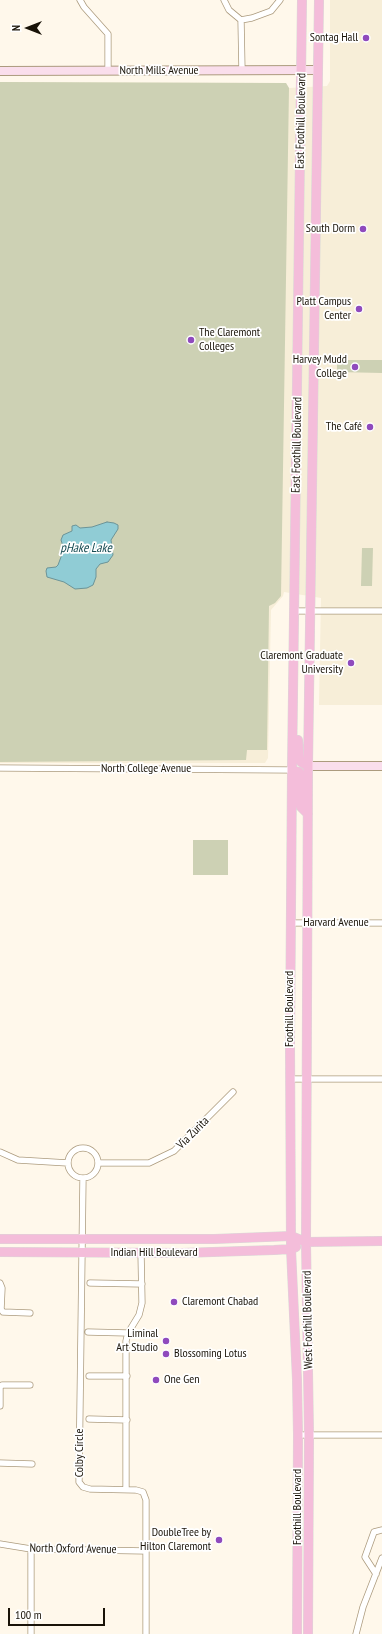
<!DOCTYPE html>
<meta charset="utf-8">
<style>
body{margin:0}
#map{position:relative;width:382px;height:1634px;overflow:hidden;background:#fff8eb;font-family:"PT Sans Narrow",sans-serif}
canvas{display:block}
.north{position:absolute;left:8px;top:8px;width:40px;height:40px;-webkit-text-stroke:3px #fff;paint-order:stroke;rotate:270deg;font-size:11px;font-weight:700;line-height:16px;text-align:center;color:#191308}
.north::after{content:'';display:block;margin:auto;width:14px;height:18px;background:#191308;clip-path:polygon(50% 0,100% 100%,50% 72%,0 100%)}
.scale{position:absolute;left:8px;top:1608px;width:97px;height:18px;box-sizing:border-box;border:2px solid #191308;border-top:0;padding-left:5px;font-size:12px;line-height:14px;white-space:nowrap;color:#191308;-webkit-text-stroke:3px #fff;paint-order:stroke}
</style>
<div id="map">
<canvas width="382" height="1634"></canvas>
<div class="north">N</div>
<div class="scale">100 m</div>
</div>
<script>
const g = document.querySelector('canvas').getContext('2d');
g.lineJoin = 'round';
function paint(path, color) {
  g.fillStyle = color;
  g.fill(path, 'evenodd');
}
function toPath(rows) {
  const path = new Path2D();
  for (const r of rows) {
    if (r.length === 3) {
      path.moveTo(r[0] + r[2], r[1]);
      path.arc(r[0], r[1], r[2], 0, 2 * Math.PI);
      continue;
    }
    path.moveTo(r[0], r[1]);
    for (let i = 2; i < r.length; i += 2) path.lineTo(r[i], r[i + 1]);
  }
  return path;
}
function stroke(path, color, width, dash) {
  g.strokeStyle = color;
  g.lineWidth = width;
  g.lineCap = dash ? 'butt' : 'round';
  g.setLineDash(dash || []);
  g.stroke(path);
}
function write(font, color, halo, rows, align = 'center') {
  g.font = font + ' "PT Sans Narrow",sans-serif';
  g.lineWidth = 3.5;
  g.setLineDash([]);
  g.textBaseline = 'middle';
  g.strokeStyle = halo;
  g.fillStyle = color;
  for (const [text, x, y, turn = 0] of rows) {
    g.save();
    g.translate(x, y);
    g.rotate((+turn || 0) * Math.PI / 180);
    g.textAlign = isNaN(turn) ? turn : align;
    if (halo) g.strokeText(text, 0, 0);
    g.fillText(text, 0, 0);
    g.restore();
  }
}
const education = toPath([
 [330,0,382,0,382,705,319,705,321,598,284,592,283,596,271,610,268,758,265,763,0,763,0,82,286,83,289,88,327,86,330,81]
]);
const green = toPath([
 [0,82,286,83,289,88,281,596,275,603,269,606,267,750,247,750,246,760,0,762],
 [337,360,382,360,382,373,337,372],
 [362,548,373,548,372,586,361,586],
 [193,840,228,840,228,875,193,875]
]);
const water = toPath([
 [107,522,114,523,118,525,118,529,111,540,113,555,108,562,100,564,96,569,96,577,93,585,87,588,75,589,64,582,47,577,46,571,47,568,56,567,58,565,64,549,61,540,63,535,72,531,72,526,76,525,80,528,92,527,107,522]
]);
const street = toPath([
 [80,0,84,7,108,34,108,71],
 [224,0,229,10,241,20,242,71],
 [241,20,252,18,271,11,280,0],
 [295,611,382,611],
 [0,768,292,770],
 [290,923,382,923],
 [290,1079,382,1079],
 [83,1163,15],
 [0,1152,18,1160,68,1163],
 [98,1163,149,1163,174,1151,233,1092],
 [83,1178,79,1482,83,1487,90,1489,136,1490,143,1492,146,1500,146,1634],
 [0,1283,2,1288,1,1309,3,1312,30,1313],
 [90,1283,142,1284],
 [88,1332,128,1333],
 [89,1376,127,1376],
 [0,1406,0,1387,2,1385,30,1385],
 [89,1419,127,1420],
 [298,1435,382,1435],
 [0,1463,32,1464],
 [126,1489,126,1341,128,1333,139,1315,142,1303,141,1253],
 [0,1544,31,1549,146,1551],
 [376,1574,365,1557,374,1532,382,1530],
 [31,1634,31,1549],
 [356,1634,363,1607,382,1558]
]);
const secondary = toPath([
 [0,71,317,70],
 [308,766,382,766]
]);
const primary = toPath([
 [298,740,299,758,301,762,308,766],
 [292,770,299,772,300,803,301,807,308,814],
 [0,1239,214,1239,291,1236,306,1242,382,1241],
 [0,1252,182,1253,274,1250,291,1249,296,1247],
 [297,1634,298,1435,297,1380,291,1249,290,1043,292,770,302,0],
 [308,1634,309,1435,306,1242,308,766,319,0]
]);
const markers = [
 [366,38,4,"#8f4abd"],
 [363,229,4,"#8f4abd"],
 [359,309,4,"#8f4abd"],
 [191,340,4,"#8f4abd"],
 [355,367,4,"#8f4abd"],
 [370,427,4,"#8f4abd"],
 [351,663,4,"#8f4abd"],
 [174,1302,4,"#8f4abd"],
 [166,1341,4,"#8f4abd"],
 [166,1354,4,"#8f4abd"],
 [156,1380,4,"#8f4abd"],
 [219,1540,4,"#8f4abd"]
];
const poiNames = [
 ["Sontag Hall",358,38],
 ["South Dorm",355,229],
 ["Platt Campus",351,302],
 ["Center",351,316],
 ["The Claremont",199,333,"left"],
 ["Colleges",199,347,"left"],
 ["Harvey Mudd",347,360],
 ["College",347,374],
 ["The Café",362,427],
 ["Claremont Graduate",343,656],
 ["University",343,670],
 ["Claremont Chabad",182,1302,"left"],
 ["Liminal",158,1334],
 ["Art Studio",158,1348],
 ["Blossoming Lotus",174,1354,"left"],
 ["One Gen",164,1380,"left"],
 ["DoubleTree by",211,1533],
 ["Hilton Claremont",211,1547]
];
const streetNames = [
 ["North Mills Avenue",159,71],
 ["East Foothill Boulevard",301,121,-89],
 ["East Foothill Boulevard",297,445,-89],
 ["North College Avenue",146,769],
 ["Harvard Avenue",336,923],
 ["Foothill Boulevard",290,1009,-90],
 ["Via Zurita",193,1133,-45],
 ["Indian Hill Boulevard",154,1253],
 ["West Foothill Boulevard",308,1320,-91],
 ["Colby Circle",80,1453,-90],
 ["Foothill Boulevard",298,1507,-90],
 ["North Oxford Avenue",73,1549,1]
];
const waterNames = [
 ["pHake Lake",86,548]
];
paint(education, '#f7eed8');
paint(green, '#cdd1b4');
paint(water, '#90ccd5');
stroke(water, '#6c9498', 1);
stroke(street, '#ac9b7e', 7);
stroke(secondary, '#ac9b7e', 10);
stroke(primary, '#dad9d7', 10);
stroke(street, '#fff', 5.5);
stroke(secondary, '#fadeec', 8);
stroke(primary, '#f4bdda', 9);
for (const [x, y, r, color] of markers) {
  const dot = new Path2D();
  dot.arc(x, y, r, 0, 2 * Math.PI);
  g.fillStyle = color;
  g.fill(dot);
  stroke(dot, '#fff', 1.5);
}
write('12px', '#191308', '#fff', poiNames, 'right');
write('12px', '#191308', '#fff', streetNames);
write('italic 13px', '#164b52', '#fff', waterNames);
</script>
